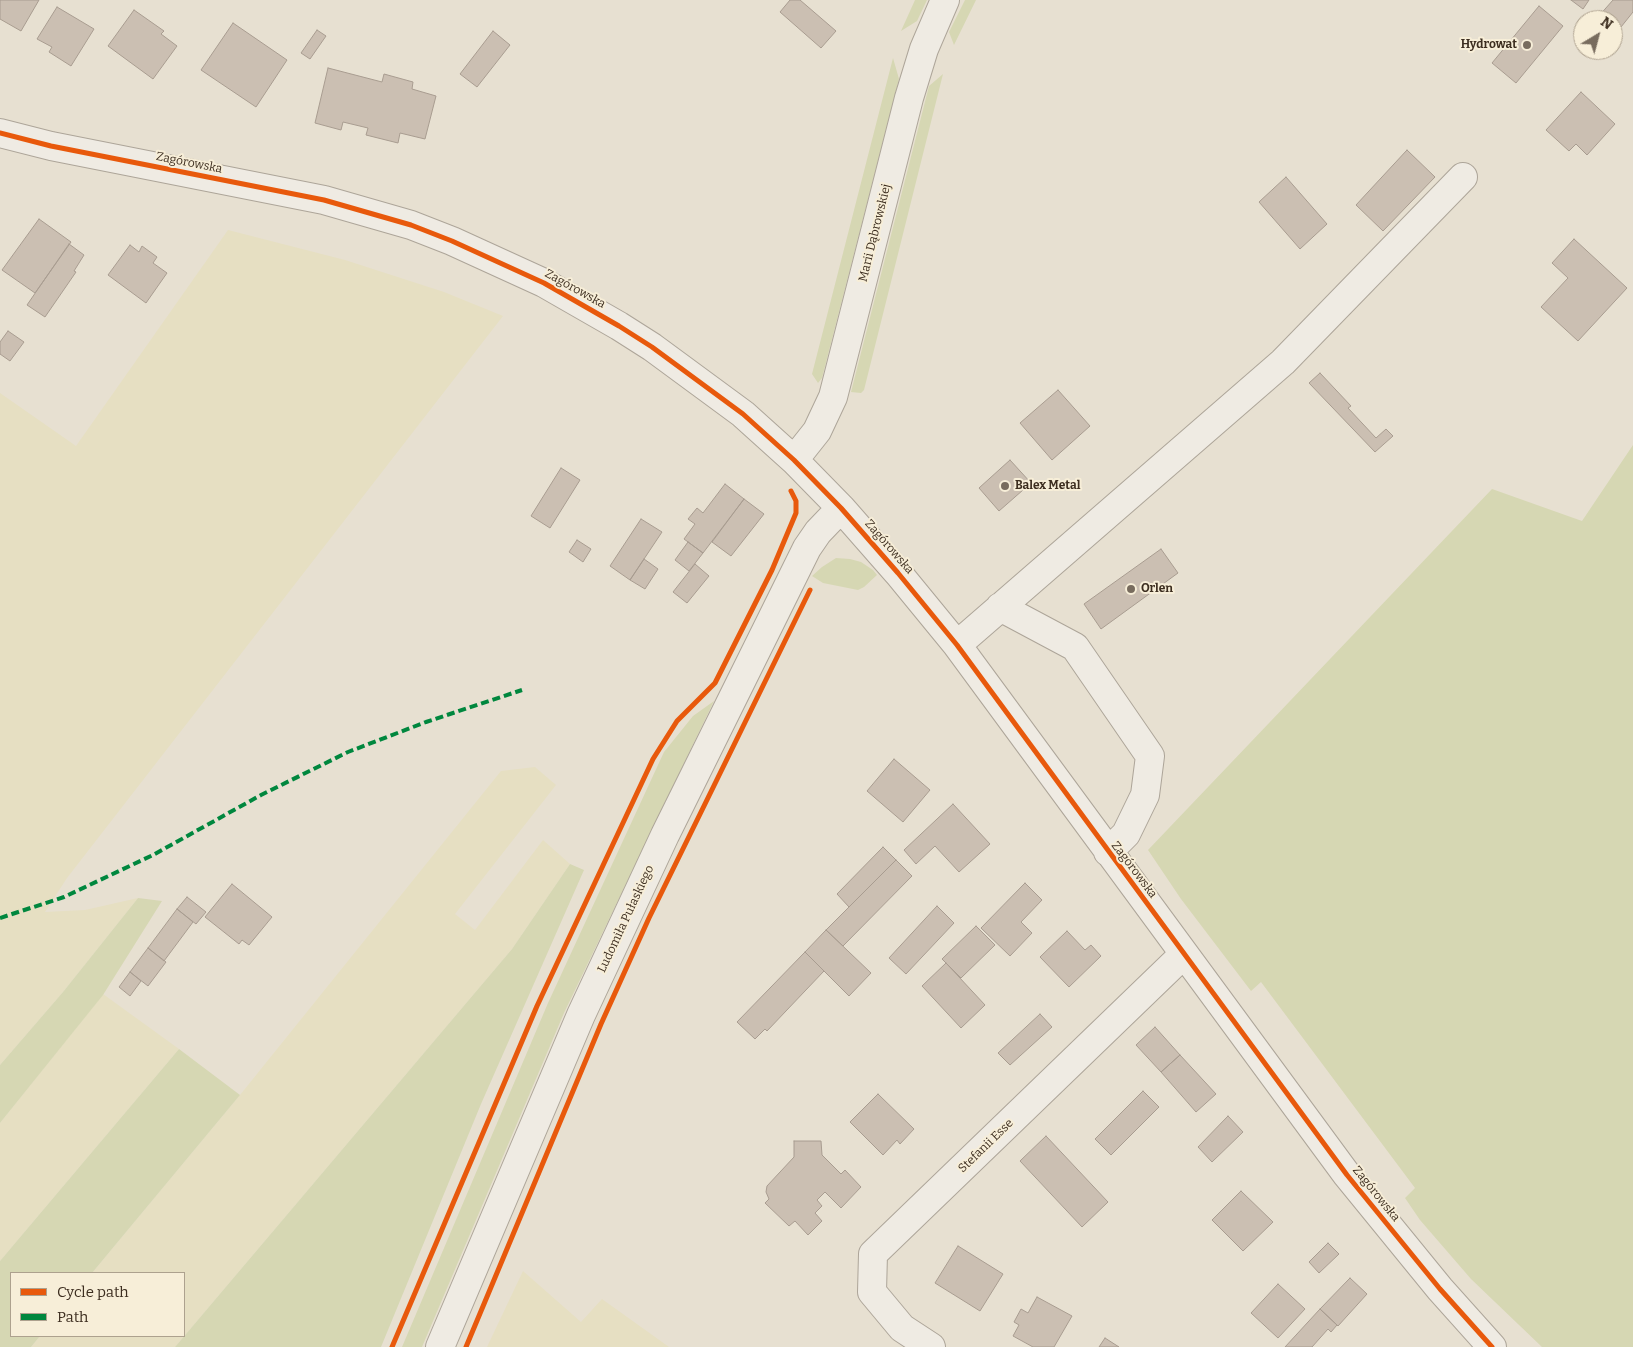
<!DOCTYPE html>
<meta charset="utf-8">
<style>
body{margin:0}
#map{position:relative;width:1633px;height:1347px;overflow:hidden;background:#e7e0d1;font-family:Bitter,serif}
canvas{display:block}
.legend{position:absolute;left:10px;top:1272px;width:175px;height:65px;box-sizing:border-box;background:#f7eed8;border:1px solid #ada18e;margin:0;padding:6px 9px;list-style:none;font-size:15px;color:#3d2e20}
.legend li{display:flex;align-items:center;gap:10px;height:25px}
.legend b{width:25px;border:1px solid #ada18e}
.north{position:absolute;left:1573px;top:10px;width:50px;height:50px;box-sizing:border-box;background:#f7eed8;border:1px solid #ada18e;border-radius:50%;rotate:37deg;font-size:14px;font-weight:700;line-height:20px;text-align:center;color:#3d2e20}
.north::after{content:'';display:block;margin:auto;width:18px;height:22px;background:#786c5e;clip-path:polygon(50% 0,100% 100%,50% 72%,0 100%)}
</style>
<div id="map">
<canvas width="1633" height="1347"></canvas>
<ul class="legend">
<li><b style="height:6px;background:#e8590c"></b>Cycle path</li>
<li><b style="height:6px;background:#00873e"></b>Path</li>
</ul>
<div class="north">N</div>
</div>
<script>
const g = document.querySelector('canvas').getContext('2d');
g.lineJoin = 'round';
function paint(path, color) {
  g.fillStyle = color;
  g.fill(path, 'evenodd');
}
function toPath(rows) {
  const path = new Path2D();
  for (const r of rows) {
    path.moveTo(r[0], r[1]);
    for (let i = 2; i < r.length; i += 2) path.lineTo(r[i], r[i + 1]);
  }
  return path;
}
function stroke(path, color, width, dash) {
  g.strokeStyle = color;
  g.lineWidth = width;
  g.lineCap = dash ? 'butt' : 'round';
  g.setLineDash(dash || []);
  g.stroke(path);
}
function write(font, color, halo, rows, align = 'center') {
  g.font = font + ' Bitter,serif';
  g.lineWidth = 4;
  g.setLineDash([]);
  g.textBaseline = 'middle';
  g.strokeStyle = halo;
  g.fillStyle = color;
  for (const [text, x, y, turn = 0] of rows) {
    g.save();
    g.translate(x, y);
    g.rotate((+turn || 0) * Math.PI / 180);
    g.textAlign = isNaN(turn) ? turn : align;
    if (halo) g.strokeText(text, 0, 0);
    g.fillText(text, 0, 0);
    g.restore();
  }
}
const farmland = toPath([
 [228,230,345,260,444,292,503,316,67,878,45,912,85,910,138,898,63,992,0,1065,0,393,76,446],
 [535,767,556,785,455,914,475,930,543,840,570,864,512,949,175,1347,31,1347,40,1336,184,1336,184,1273,92,1273,240,1095,501,771],
 [103,994,179,1049,0,1261,0,1123],
 [523,1271,581,1322,602,1299,669,1347,487,1347]
]);
const green = toPath([
 [915,0,927,0,917,21,901,31],
 [965,0,976,0,954,45,949,32],
 [893,58,899,79,822,378,818,383,812,374],
 [943,74,864,390,861,393,851,392,929,86],
 [1633,445,1633,1347,1542,1347,1471,1279,1420,1220,1405,1198,1415,1188,1261,982,1251,991,1181,899,1148,850,1492,489,1582,521],
 [836,558,850,559,861,562,873,570,877,575,864,587,858,590,823,583,812,576,822,567],
 [714,701,564,1013,422,1347,402,1347,548,1003,664,752,693,716],
 [570,864,584,870,481,1104,381,1347,175,1347,512,949],
 [138,898,162,901,103,995,0,1123,0,1065,63,992],
 [179,1049,240,1095,92,1273,11,1273,11,1336,40,1336,31,1347,0,1347,0,1261]
]);
const building = toPath([
 [0,0,39,0,21,31,0,19,0,0],
 [790,0,800,0,836,31,821,48,780,12,790,0],
 [1571,0,1589,0,1583,9,1571,0],
 [1613,0,1633,0,1633,12,1617,32,1613,29,1613,20,1602,20,1598,17,1613,0],
 [1539,6,1563,26,1516,83,1492,63,1539,6],
 [57,7,94,29,71,66,49,52,52,47,37,39,57,7],
 [134,10,164,31,161,34,177,46,153,79,108,46,134,10],
 [233,23,287,60,256,107,201,70,233,23],
 [317,30,326,36,310,59,301,53,317,30],
 [493,31,510,45,477,87,460,74,493,31],
 [328,68,382,82,384,74,413,82,412,89,436,96,425,139,400,133,398,143,366,135,368,128,343,122,341,130,315,123,328,68],
 [1581,92,1615,124,1587,155,1576,144,1569,151,1546,130,1581,92],
 [1407,150,1435,177,1383,231,1356,205,1407,150],
 [1286,177,1327,224,1300,249,1259,202,1286,177],
 [39,219,71,242,35,293,2,270,39,219],
 [1574,239,1627,288,1578,341,1541,307,1568,278,1552,263,1574,239],
 [69,244,84,255,74,271,76,272,45,317,27,305,69,244],
 [130,245,139,252,142,246,157,257,153,263,167,273,146,303,108,275,130,245],
 [8,331,24,342,10,361,0,354,0,342,8,331],
 [1320,373,1351,406,1348,408,1376,438,1386,429,1393,436,1375,452,1309,383,1320,373],
 [1058,390,1090,426,1052,460,1020,423,1058,390],
 [1010,460,1031,483,999,511,979,488,1010,460],
 [561,468,580,480,550,528,531,516,561,468],
 [725,484,744,499,703,553,684,539,695,524,688,519,697,508,703,513,725,484],
 [744,499,764,514,731,556,712,542,744,499],
 [641,519,662,532,630,580,610,566,641,519],
 [577,540,591,549,583,562,569,552,577,540],
 [688,542,703,553,689,571,675,560,688,542],
 [1161,549,1178,573,1101,629,1084,604,1161,549],
 [644,559,658,569,645,589,630,580,644,559],
 [695,564,709,576,687,603,673,592,695,564],
 [894,759,930,790,903,822,867,791,894,759],
 [953,804,990,844,959,872,935,846,916,864,904,850,953,804],
 [883,847,896,860,849,907,837,894,883,847],
 [896,860,912,876,843,946,826,930,896,860],
 [1025,883,1042,900,1021,922,1032,933,1010,956,981,928,1025,883],
 [232,884,272,917,249,945,242,940,239,944,205,917,232,884],
 [187,897,206,912,196,924,177,909,187,897],
 [937,906,954,923,906,974,889,958,937,906],
 [177,909,193,922,164,961,148,948,177,909],
 [976,926,995,945,961,978,942,959,976,926],
 [826,930,871,973,849,996,805,952,826,930],
 [1067,931,1085,950,1091,945,1101,956,1069,987,1040,957,1067,931],
 [148,948,166,962,148,986,130,972,148,948],
 [805,952,824,971,767,1031,765,1029,755,1039,737,1022,805,952],
 [946,963,985,1005,961,1028,922,986,946,963],
 [130,972,141,981,130,996,119,987,130,972],
 [1040,1014,1052,1027,1010,1065,998,1053,1040,1014],
 [1155,1027,1180,1055,1161,1072,1136,1045,1155,1027],
 [1180,1055,1216,1094,1196,1112,1161,1072,1180,1055],
 [1143,1091,1159,1107,1111,1155,1095,1139,1143,1091],
 [878,1094,914,1129,900,1144,897,1140,883,1155,850,1122,878,1094],
 [1228,1116,1243,1132,1212,1162,1198,1147,1228,1116],
 [1046,1136,1108,1202,1082,1227,1020,1161,1046,1136],
 [794,1141,821,1141,822,1155,841,1174,845,1170,861,1187,841,1208,825,1192,817,1200,822,1206,815,1213,822,1221,808,1235,795,1221,789,1226,765,1203,769,1199,766,1192,767,1186,794,1157,794,1141],
 [1241,1191,1273,1222,1243,1251,1212,1220,1241,1191],
 [1328,1243,1339,1254,1319,1273,1309,1262,1328,1243],
 [958,1246,1003,1274,980,1311,935,1283,958,1246],
 [1350,1278,1367,1294,1338,1326,1320,1309,1350,1278],
 [1278,1284,1305,1309,1278,1338,1251,1313,1278,1284],
 [1037,1297,1072,1316,1054,1347,1033,1347,1013,1336,1019,1325,1014,1322,1021,1309,1028,1313,1037,1297],
 [1320,1309,1337,1325,1331,1332,1328,1329,1312,1347,1285,1347,1320,1309],
 [1105,1338,1119,1347,1099,1347,1105,1338]
]);
const minor = toPath([
 [0,133,51,146,324,200,411,225,452,241,544,283,619,326,652,347,743,414,794,460,841,508,898,573,957,645,1347,1175,1440,1289,1492,1347],
 [794,460,817,431,833,397,909,98,924,49,945,0],
 [1000,607,1075,647,1150,756,1145,795,1126,834,1108,852],
 [957,645,1283,362,1463,177],
 [440,1347,581,1015,665,835,807,548,818,532,841,508],
 [931,1347,902,1328,872,1292,873,1254,1184,954]
]);
const quiet = toPath([
 [0,918,64,897,153,855,261,795,348,752,426,722,522,690]
]);
const cycleway = toPath([
 [0,133,51,146,324,200,411,225,452,241,544,283,619,326,652,347,743,414,794,460,841,508,898,573,957,645,1347,1175,1440,1289,1492,1347],
 [392,1347,537,1006,653,759,677,721,715,683,772,570,796,513,796,501,791,491],
 [466,1347,601,1024,649,918,810,590]
]);
const markers = [
 [1527,45,5,"#786c5e"],
 [1005,486,5,"#786c5e"],
 [1131,589,5,"#786c5e"]
];
const poiNames = [
 ["Hydrowat",1517,45,"right"],
 ["Balex Metal",1015,486],
 ["Orlen",1141,589]
];
const streetNames = [
 ["Zagórowska",189,163,11],
 ["Marii Dąbrowskiej",875,233,-76],
 ["Zagórowska",575,289,29],
 ["Zagórowska",889,547,49],
 ["Zagórowska",1134,870,53],
 ["Ludomiła Pułaskiego",626,919,-65],
 ["Stefanii Esse",986,1146,-44],
 ["Zagórowska",1376,1194,51]
];
paint(farmland, '#e6dfc2');
paint(green, '#d6d7b3');
paint(building, '#cbbfb2');
stroke(building, '#a89c90', 1);
stroke(minor, '#ada599', 30);
stroke(minor, '#efebe3', 28);
stroke(quiet, '#00873e', 4, [8, 4]);
stroke(cycleway, '#e8590c', 5);
for (const [x, y, r, color] of markers) {
  const dot = new Path2D();
  dot.arc(x, y, r, 0, 2 * Math.PI);
  g.fillStyle = color;
  g.fill(dot);
  stroke(dot, '#f7eed8', 2);
}
write('bold 12px', '#3d2e20', '#f7eed8', poiNames, 'left');
write('12px', '#3d2e20', '#f7eed8', streetNames);
</script>
